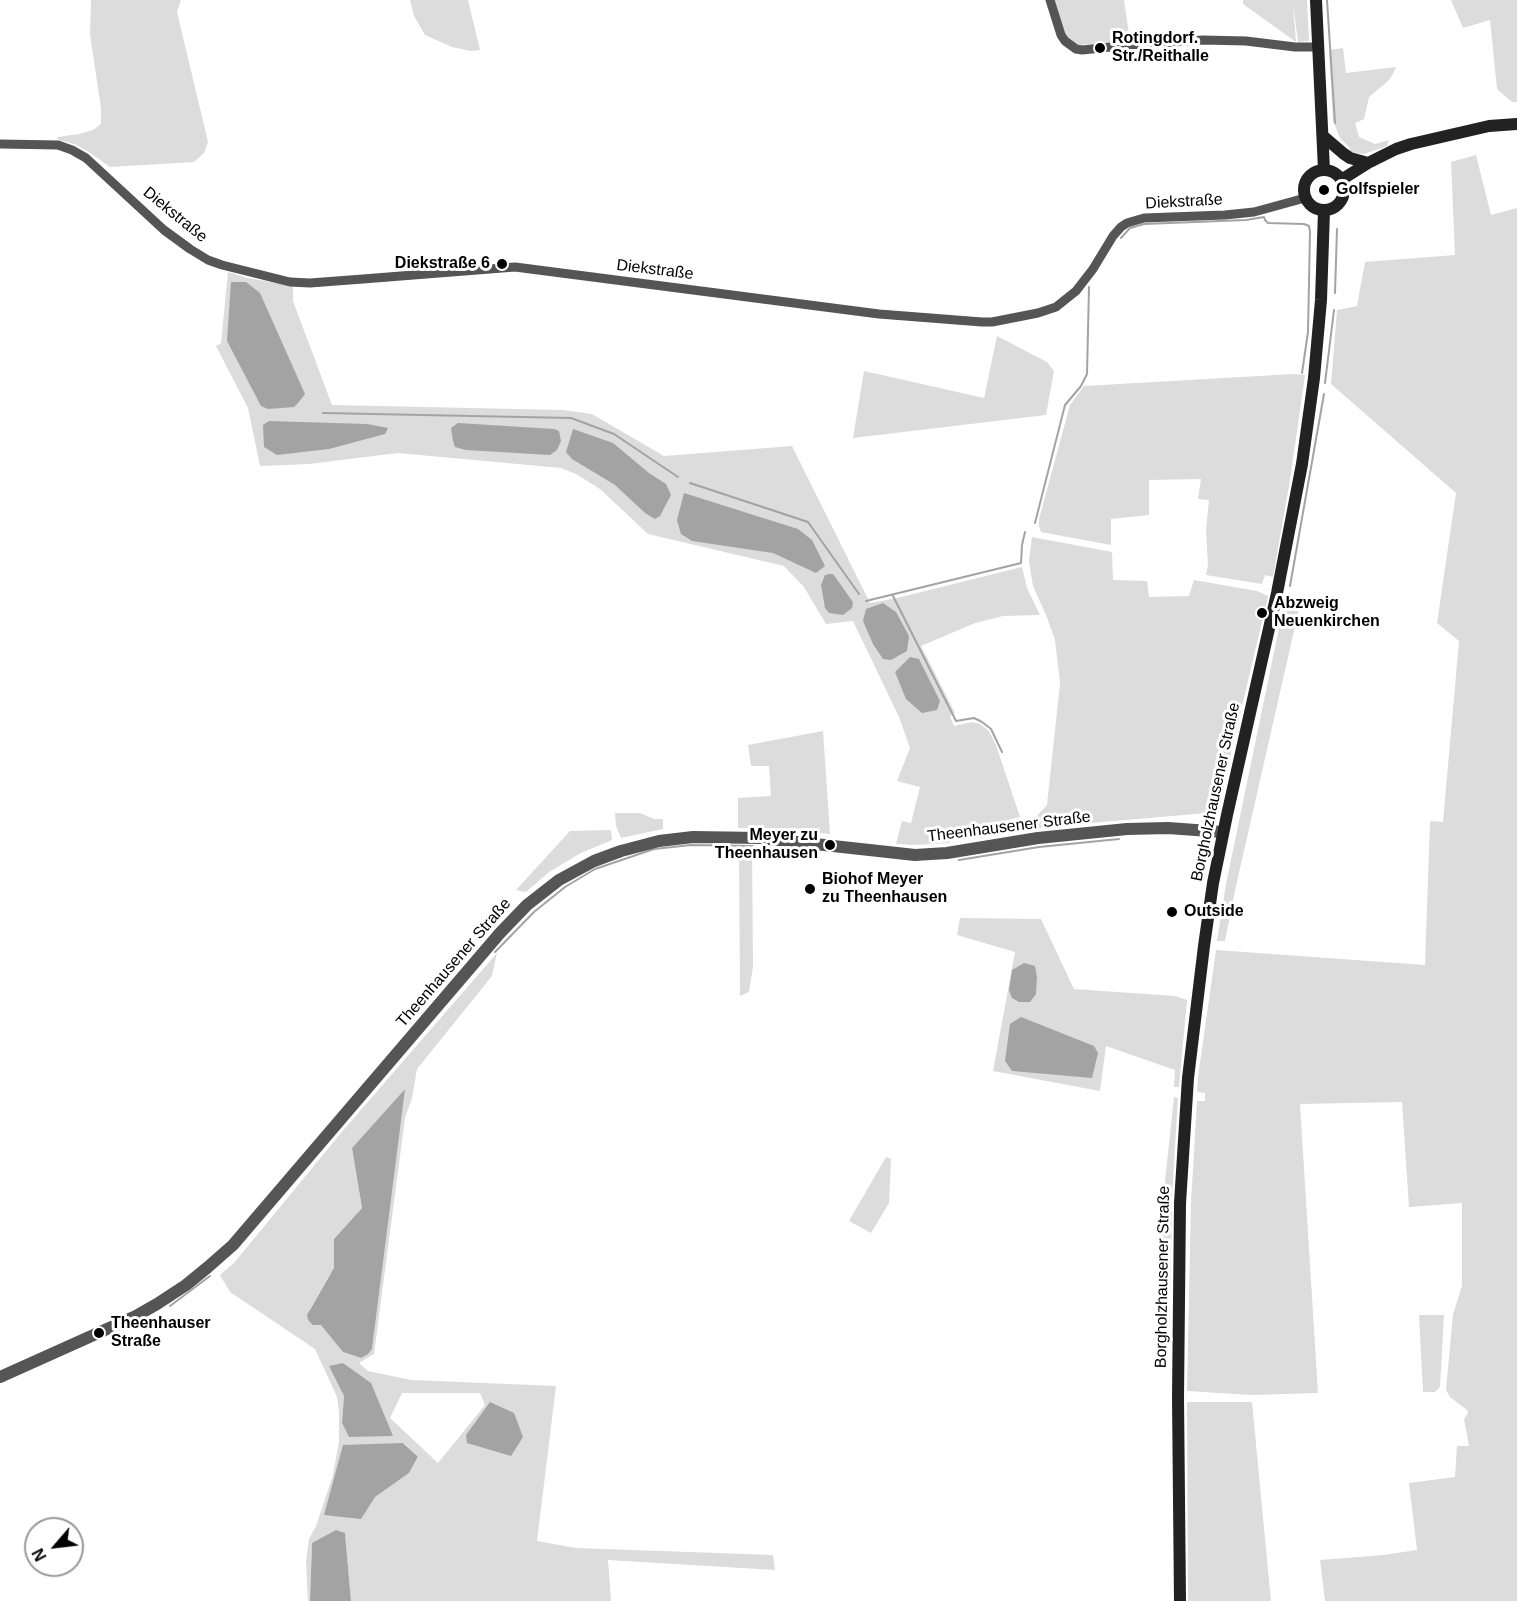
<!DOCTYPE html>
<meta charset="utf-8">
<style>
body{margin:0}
#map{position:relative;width:1517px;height:1601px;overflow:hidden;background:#fff;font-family:Arial,sans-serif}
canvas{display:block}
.north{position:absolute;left:24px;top:1517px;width:60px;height:60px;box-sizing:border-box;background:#fff;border:2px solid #999;border-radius:50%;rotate:242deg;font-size:16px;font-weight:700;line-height:24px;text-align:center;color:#000}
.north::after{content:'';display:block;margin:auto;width:21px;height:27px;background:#000;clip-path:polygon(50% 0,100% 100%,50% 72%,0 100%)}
</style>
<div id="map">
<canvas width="1517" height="1601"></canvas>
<div class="north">N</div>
</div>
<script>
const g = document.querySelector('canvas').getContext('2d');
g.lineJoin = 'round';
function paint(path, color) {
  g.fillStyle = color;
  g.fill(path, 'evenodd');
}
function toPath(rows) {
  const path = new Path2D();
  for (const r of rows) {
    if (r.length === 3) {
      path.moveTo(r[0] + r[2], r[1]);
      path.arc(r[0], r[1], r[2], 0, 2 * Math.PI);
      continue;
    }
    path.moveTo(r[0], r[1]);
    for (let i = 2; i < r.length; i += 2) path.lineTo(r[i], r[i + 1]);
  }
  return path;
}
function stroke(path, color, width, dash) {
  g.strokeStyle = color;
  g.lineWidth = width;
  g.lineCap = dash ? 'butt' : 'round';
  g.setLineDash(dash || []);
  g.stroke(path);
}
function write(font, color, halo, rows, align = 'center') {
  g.font = font + ' Arial,sans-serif';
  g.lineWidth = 6;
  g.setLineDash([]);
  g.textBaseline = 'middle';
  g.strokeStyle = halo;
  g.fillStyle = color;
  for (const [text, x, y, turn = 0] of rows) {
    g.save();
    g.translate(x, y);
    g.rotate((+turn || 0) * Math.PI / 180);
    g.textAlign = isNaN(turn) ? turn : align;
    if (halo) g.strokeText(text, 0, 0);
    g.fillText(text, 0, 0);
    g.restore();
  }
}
const green = toPath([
 [91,0,181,0,177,12,208,142,204,153,194,162,110,167,89,152,74,144,58,140,57,137,79,134,93,130,101,124,101,108,90,35],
 [410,0,468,0,480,50,471,51,452,47,425,35,414,16],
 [1054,0,1124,0,1130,41,1077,45,1068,38,1064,33],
 [1243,0,1307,0,1309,41,1298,42,1293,2,1296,42,1243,4],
 [1451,0,1517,0,1517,102,1512,102,1497,89,1490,20,1463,28],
 [1343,48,1346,73,1396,67,1392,76,1387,82,1369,97,1364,119,1355,123,1359,137,1375,144,1389,140,1387,146,1364,154,1349,152,1350,148,1340,138,1333,121,1329,50],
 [1476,155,1491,215,1517,208,1517,1601,1325,1601,1320,1560,1383,1555,1417,1550,1409,1483,1455,1477,1457,1446,1469,1446,1464,1419,1468,1413,1467,1410,1450,1397,1446,1390,1453,1314,1462,1286,1462,1203,1409,1207,1402,1102,1300,1104,1318,1393,1252,1395,1187,1391,1191,1202,1197,1101,1205,1101,1205,1093,1197,1092,1198,1077,1216,950,1425,965,1430,821,1443,822,1459,641,1437,623,1456,493,1331,384,1337,310,1357,306,1365,262,1455,255,1451,162],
 [228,272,248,278,293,286,293,301,332,405,563,410,592,414,664,456,792,446,870,603,897,598,1022,567,1027,588,1040,615,1003,616,975,623,921,646,955,713,950,716,954,726,973,722,980,724,989,731,996,745,1020,817,958,833,949,843,916,845,896,844,902,821,911,823,920,787,897,781,910,748,899,717,853,621,826,624,804,587,784,566,648,534,600,489,576,474,561,468,398,453,309,464,260,466,248,408,216,346,221,343],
 [997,336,1047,362,1054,371,1046,415,853,438,864,371,984,398],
 [1294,374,1305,375,1290,480,1273,577,1265,575,1262,584,1206,575,1208,565,1206,529,1209,500,1198,499,1201,479,1149,480,1149,515,1111,519,1111,545,1041,532,1039,526,1039,519,1070,405,1084,386],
 [1032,537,1112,552,1113,580,1147,581,1149,597,1189,596,1194,580,1257,591,1268,596,1218,808,1207,813,1044,827,969,839,968,837,1030,821,1035,818,1047,805,1060,683,1055,640,1046,615,1033,586,1029,561],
 [1285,599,1301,600,1236,886,1225,941,1217,941,1226,884],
 [823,731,830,834,775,829,738,828,738,798,771,796,769,766,751,766,748,745],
 [615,813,640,813,654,819,663,819,663,829,621,838,616,826],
 [611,830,612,840,581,853,549,872,526,892,516,890,570,831],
 [752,849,753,967,749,992,740,996,739,850],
 [960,918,1041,919,1074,989,1175,996,1187,1000,1179,1087,1174,1087,1175,1070,1106,1046,1100,1091,993,1071,1015,952,957,935],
 [497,953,492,976,417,1069,412,1098,405,1118,374,1354,359,1363,368,1371,411,1380,556,1386,537,1541,576,1548,773,1555,775,1570,608,1560,611,1601,351,1601,345,1533,312,1543,310,1601,308,1601,306,1561,309,1539,316,1526,333,1475,339,1441,339,1412,337,1397,315,1349,230,1292,220,1275,234,1263,340,1134],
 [404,1090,372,1349,361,1358,343,1352,310,1309,334,1268,334,1239,362,1208,352,1148],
 [344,1363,349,1437,342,1423,344,1396,330,1367],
 [402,1393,480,1393,485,1405,438,1463,390,1418],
 [404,1443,418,1458,409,1473,375,1497],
 [1174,1097,1178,1098,1172,1196,1168,1199,1163,1200],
 [886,1157,891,1159,889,1203,871,1233,849,1221],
 [1167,1208,1172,1212,1169,1344,1160,1343,1162,1209],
 [1419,1315,1444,1315,1440,1387,1435,1392,1423,1392],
 [1187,1402,1252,1402,1271,1601,1188,1601]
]);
const water = toPath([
 [231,282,246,282,260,293,305,394,298,403,294,407,268,409,261,406,227,341],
 [269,421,367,424,388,428,385,434,329,449,277,455,264,447,263,425],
 [458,423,554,429,559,431,561,441,557,450,550,455,466,450,455,447,453,441,451,428],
 [573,429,613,443,649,473,666,484,671,495,660,516,655,519,645,513,615,485,572,459,566,452],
 [684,493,798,529,812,540,825,566,816,573,773,553,692,541,681,534,677,520],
 [829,574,833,574,853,602,852,608,843,615,829,613,825,608,821,585,825,575],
 [883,603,896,612,909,636,907,651,891,660,883,659,873,644,863,621,866,609],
 [910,657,919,659,940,701,937,710,922,713,906,699,895,672],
 [1024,963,1035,966,1037,977,1036,994,1030,1002,1019,1002,1012,998,1009,990,1012,970],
 [1021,1017,1094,1046,1098,1053,1092,1078,1012,1071,1005,1061,1010,1024],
 [405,1089,372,1349,368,1354,361,1358,343,1352,321,1325,313,1325,308,1320,307,1315,334,1268,334,1239,362,1208,352,1148],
 [343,1363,371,1383,393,1436,349,1437,342,1423,344,1396,329,1366],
 [490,1402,514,1413,523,1437,511,1456,467,1443,466,1435],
 [403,1443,418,1457,409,1473,375,1497,361,1519,324,1515,343,1445],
 [336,1530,345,1533,351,1601,310,1601,312,1543]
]);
const stream = toPath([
 [1327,0,1335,123],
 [1121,238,1130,228,1144,224,1246,220,1264,217,1265,220,1268,223,1304,224,1309,226,1310,232,1308,332,1302,373],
 [1335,293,1337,229],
 [1325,383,1334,310],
 [323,413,571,418,614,434,678,477],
 [690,483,808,522,859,594],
 [1035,523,1065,405,1081,386,1087,374,1089,287],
 [1290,586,1324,394],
 [893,596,956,721,974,718,982,722,991,729,1002,752],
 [866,601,1021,563,1022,545,1025,532],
 [959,860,1039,847,1119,839],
 [495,952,534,912,565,887,595,869,654,849,691,845,753,846],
 [170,1306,210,1276]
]);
const minor = toPath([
 [1050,0,1061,35,1065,41,1076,49,1082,50,1130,45,1203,40,1246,41,1295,47,1319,47],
 [0,144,58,145,72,150,86,158,164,230,190,249,208,260,222,265,290,282,310,283,363,279,515,267,879,314,982,322,992,322,1038,313,1056,307,1076,291,1093,269,1113,236,1121,227,1127,223,1144,218,1225,215,1254,212,1305,198]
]);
const tertiary = toPath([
 [0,1377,136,1316,157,1304,186,1285,208,1267,233,1245,500,933,527,905,559,880,594,861,621,851,659,841,693,837,760,838,915,855,947,853,1038,838,1127,829,1168,828,1223,832]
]);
const secondary = toPath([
 [1316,0,1324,170],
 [1323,136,1344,154,1350,158,1368,163],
 [1324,190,20],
 [1341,180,1368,163,1396,149,1411,144,1489,126,1517,124],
 [1180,1601,1178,1397,1180,1203,1188,1078,1204,946,1213,883,1227,815,1277,593,1302,464,1314,378,1321,300,1324,211]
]);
const markers = [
 [1100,48,6,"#000"],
 [1324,190,6,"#000"],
 [502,264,6,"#000"],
 [1262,613,6,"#000"],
 [830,845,6,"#000"],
 [810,889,6,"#000"],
 [1172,912,6,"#000"],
 [99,1333,6,"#000"]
];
const poiNames = [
 ["Rotingdorf.",1112,39],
 ["Str./Reithalle",1112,57],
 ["Golfspieler",1336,190],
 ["Diekstraße 6",490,264,"right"],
 ["Abzweig",1274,604],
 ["Neuenkirchen",1274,622],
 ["Meyer zu",818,836,"right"],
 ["Theenhausen",818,854,"right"],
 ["Biohof Meyer",822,880],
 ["zu Theenhausen",822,898],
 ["Outside",1184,912],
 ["Theenhauser",111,1324],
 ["Straße",111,1342]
];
const streetNames = [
 ["Diekstraße",1184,202,-3],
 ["Diekstraße",175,215,39],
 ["Diekstraße",655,270,7],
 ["Borgholzhausener Straße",1216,792,-78],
 ["Theenhausener Straße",1009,827,-7],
 ["Theenhausener Straße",454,963,-49],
 ["Borgholzhausener Straße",1163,1277,-89]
];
paint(green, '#dcdcdc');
paint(water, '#a3a3a3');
stroke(stream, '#a3a3a3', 2);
stroke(minor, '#555', 9);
stroke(tertiary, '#555', 12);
stroke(secondary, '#222', 12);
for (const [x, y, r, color] of markers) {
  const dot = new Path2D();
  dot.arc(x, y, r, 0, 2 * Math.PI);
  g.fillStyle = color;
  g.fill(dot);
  stroke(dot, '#fff', 2);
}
write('bold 16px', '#000', '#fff', poiNames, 'left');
write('16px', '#000', '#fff', streetNames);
</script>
